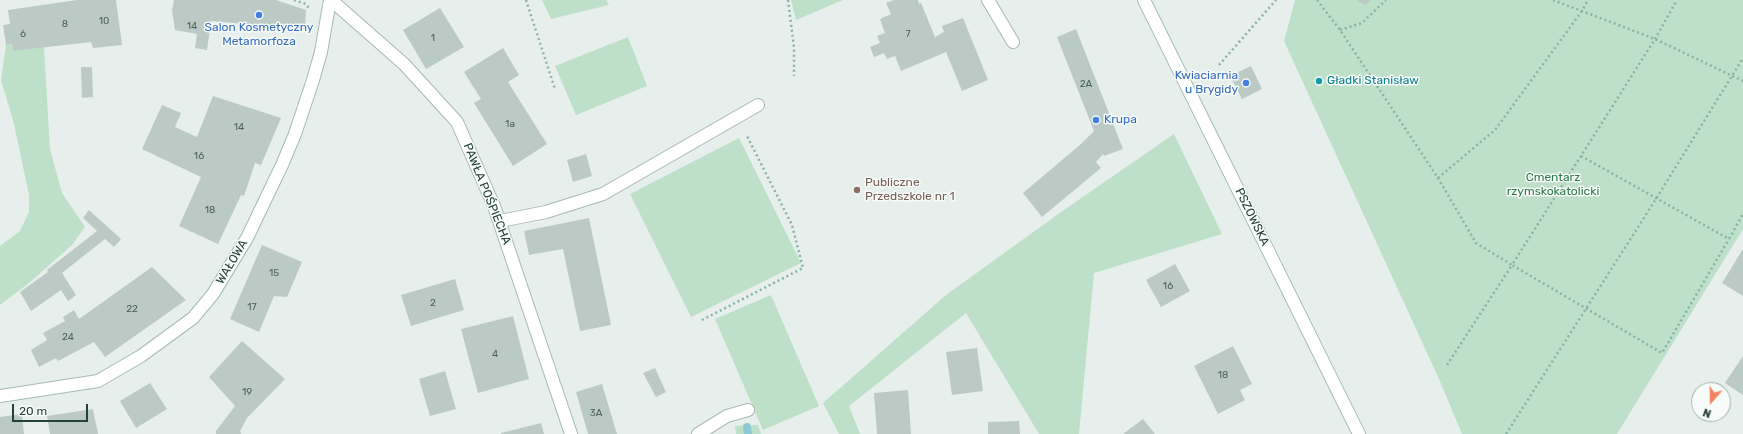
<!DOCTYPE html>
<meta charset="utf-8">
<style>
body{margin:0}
#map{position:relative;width:1743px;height:434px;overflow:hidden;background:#e6efeb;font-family:Rubik,sans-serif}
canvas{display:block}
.north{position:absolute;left:1691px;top:382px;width:40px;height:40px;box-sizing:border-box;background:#f7fbf9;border:1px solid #a3b1ad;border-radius:50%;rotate:200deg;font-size:11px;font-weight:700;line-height:16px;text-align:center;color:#24423a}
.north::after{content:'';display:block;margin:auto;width:14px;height:18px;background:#f4845f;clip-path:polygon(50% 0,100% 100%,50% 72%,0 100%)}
.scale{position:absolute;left:12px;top:404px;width:76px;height:18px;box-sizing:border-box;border:2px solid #24423a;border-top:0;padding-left:5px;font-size:12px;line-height:14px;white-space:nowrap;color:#24423a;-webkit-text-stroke:3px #f7fbf9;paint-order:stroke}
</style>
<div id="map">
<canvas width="1743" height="434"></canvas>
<div class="north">N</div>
<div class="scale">20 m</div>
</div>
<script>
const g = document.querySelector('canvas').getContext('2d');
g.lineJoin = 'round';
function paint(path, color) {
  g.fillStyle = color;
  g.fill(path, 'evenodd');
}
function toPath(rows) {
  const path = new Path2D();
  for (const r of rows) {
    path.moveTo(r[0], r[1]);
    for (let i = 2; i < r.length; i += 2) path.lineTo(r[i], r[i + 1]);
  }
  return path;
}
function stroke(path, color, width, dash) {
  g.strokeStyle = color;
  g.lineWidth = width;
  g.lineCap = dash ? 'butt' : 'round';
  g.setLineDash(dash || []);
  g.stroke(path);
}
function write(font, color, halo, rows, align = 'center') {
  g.font = font + ' Rubik,sans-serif';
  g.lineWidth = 3;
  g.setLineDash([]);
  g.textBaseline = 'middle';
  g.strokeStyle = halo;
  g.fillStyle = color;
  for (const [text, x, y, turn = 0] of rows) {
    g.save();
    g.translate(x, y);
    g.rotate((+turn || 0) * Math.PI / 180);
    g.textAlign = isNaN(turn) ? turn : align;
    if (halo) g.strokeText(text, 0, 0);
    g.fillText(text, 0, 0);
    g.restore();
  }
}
const green = toPath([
 [542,0,606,0,609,5,551,19],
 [791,0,843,0,796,20],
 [1295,0,1743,0,1743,229,1617,434,1462,434,1439,379,1284,41],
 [628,37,647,86,576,115,555,66],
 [12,44,13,51,44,47,50,149,62,193,85,227,72,245,29,283,0,305,0,246,20,231,29,212,29,195,14,124,1,80,6,45],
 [1174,134,1222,234,1094,273,1079,434,1039,434,966,313,849,406,860,434,839,434,823,403,946,295,1061,212],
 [739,138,801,263,691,317,630,194],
 [771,295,819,406,763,430,715,319],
 [758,425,761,434,736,434,735,426]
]);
const stream = toPath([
 [747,427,748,434]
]);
const building = toPath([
 [77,0,116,0,122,45,93,48,91,42,13,51,12,44,6,45,3,25,10,24,8,10],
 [174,0,276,0,306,10,305,29,211,21,207,50,195,48,197,34,175,30,172,10],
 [894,0,918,0,919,4,921,3,935,37,944,32,942,26,963,18,988,80,962,91,946,52,901,71,895,56,887,59,884,53,874,57,870,47,880,43,877,36,885,33,880,19,891,14,886,3],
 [1357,0,1371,0,1365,5],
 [440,8,464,47,426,69,403,30],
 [1076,29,1123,149,1104,156,1103,154,1096,162,1101,168,1042,217,1023,193,1081,144,1094,131,1057,37],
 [503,48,519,75,508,82,547,144,513,166,474,103,481,99,464,72],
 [1251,66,1262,89,1242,99,1230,76],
 [81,67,92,67,93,97,82,98],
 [213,96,281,118,261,165,255,163,244,196,241,195,218,244,179,226,201,177,142,149,162,105,181,113,175,127,197,137],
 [586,154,592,176,573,182,567,160],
 [89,210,121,239,114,247,105,239,62,273,76,295,68,301,61,290,31,311,20,292,48,272,47,270,97,231,83,218],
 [589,218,611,325,580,331,563,249,529,255,524,231],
 [262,245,302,262,287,297,274,296,259,332,230,319],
 [1743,249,1743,296,1722,283],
 [1175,264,1190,291,1161,307,1146,280],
 [152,267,186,300,105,357,94,342,58,361,56,358,39,367,31,350,47,340,43,333,65,321,63,317,74,310,79,319],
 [455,279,464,310,411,326,401,295],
 [513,316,529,379,478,393,461,329],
 [242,341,285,379,247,418,240,431,241,434,216,434,216,431,235,406,209,377],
 [1233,346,1252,384,1240,390,1245,400,1218,414,1194,366],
 [977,348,983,391,952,395,946,352],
 [1743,356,1743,395,1725,383],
 [655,368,666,392,656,397,643,373],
 [445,371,456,409,430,416,419,379],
 [150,383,167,409,136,428,120,401],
 [602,384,617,434,588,434,576,392],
 [908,390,911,434,877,434,874,393],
 [93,409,98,434,50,434,47,416],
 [22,414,24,434,0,434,0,417],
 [1143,419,1155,434,1123,434],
 [1019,421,1020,434,988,434,988,422],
 [541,423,544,434,501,434,501,433]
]);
const path = toPath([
 [294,0,306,4,309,8],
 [526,0,555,89],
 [788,0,794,48,794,76],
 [1317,0,1340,30,1438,178,1476,243,1512,265,1655,39,1677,0],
 [1553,0,1655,39,1743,81],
 [1340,30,1362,23,1386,0],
 [1219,65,1276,0],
 [1581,156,1729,239,1743,214],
 [1438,178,1495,130,1582,11,1588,0],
 [702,320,803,268,792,225,746,134],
 [1447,365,1512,265,1662,353,1729,239],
 [1506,434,1656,199,1743,58]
]);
const lane = toPath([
 [500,221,546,212,603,194,758,105],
 [698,434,727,416,748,410]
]);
const street = toPath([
 [331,0,404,64,457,122,494,206,571,434],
 [988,0,1013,42]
]);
const secondary = toPath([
 [1144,0,1359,434],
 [0,396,98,381,141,356,193,318,213,294,247,238,282,165,295,134,313,80,321,52,330,0]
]);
const markers = [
 [259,15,4,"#3f7fe0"],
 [1319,81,4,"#0f9aa8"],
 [1246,83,4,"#3f7fe0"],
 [1096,120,4,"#3f7fe0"],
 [857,190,4,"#8d6e63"]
];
const numberNames = [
 ["10",104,21],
 ["8",65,24],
 ["14",192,26],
 ["6",23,34],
 ["7",908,34],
 ["1",433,38],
 ["2A",1086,84],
 ["1a",510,124],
 ["14",239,127],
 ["16",199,156],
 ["18",210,210],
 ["15",274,273],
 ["16",1168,286],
 ["2",433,303],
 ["17",252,307],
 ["22",132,309],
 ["24",68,337],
 ["4",495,354],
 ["18",1223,375],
 ["19",247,392],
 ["3A",596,413]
];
const shopNames = [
 ["Salon Kosmetyczny",259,28],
 ["Metamorfoza",259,42],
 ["Kwiaciarnia",1238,76,"right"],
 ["u Brygidy",1238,90,"right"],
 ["Krupa",1104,120,"left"]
];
const cultureNames = [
 ["Gładki Stanisław",1327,81]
];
const parkNames = [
 ["Cmentarz",1553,178],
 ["rzymskokatolicki",1553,192]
];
const educationNames = [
 ["Publiczne",865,183],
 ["Przedszkole nr 1",865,197]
];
const streetNames = [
 ["PAWŁA POŚPIECHA",487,194,68],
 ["PSZOWSKA",1252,217,64],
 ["WAŁOWA",232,262,-59]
];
paint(green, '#bfe0c8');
stroke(stream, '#8ec9d4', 8);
paint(building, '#bbcac4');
stroke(lane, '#a8b8b2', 14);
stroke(street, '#a8b8b2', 14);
stroke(secondary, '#a4bbb3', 14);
stroke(path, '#86b3a5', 2.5, [2, 3]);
stroke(lane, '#fff', 12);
stroke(street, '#fff', 12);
stroke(secondary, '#fff', 12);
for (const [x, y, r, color] of markers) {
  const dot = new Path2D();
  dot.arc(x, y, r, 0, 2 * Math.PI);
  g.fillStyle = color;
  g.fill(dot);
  stroke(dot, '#f7fbf9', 1.5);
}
write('10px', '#4a645c', null, numberNames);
write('12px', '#366cbe', '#f7fbf9', shopNames);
write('12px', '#0d838f', '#f7fbf9', cultureNames, 'left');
write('12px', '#2d7a4b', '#f7fbf9', parkNames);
write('12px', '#785e54', '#f7fbf9', educationNames, 'left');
write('12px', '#24423a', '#f7fbf9', streetNames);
</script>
